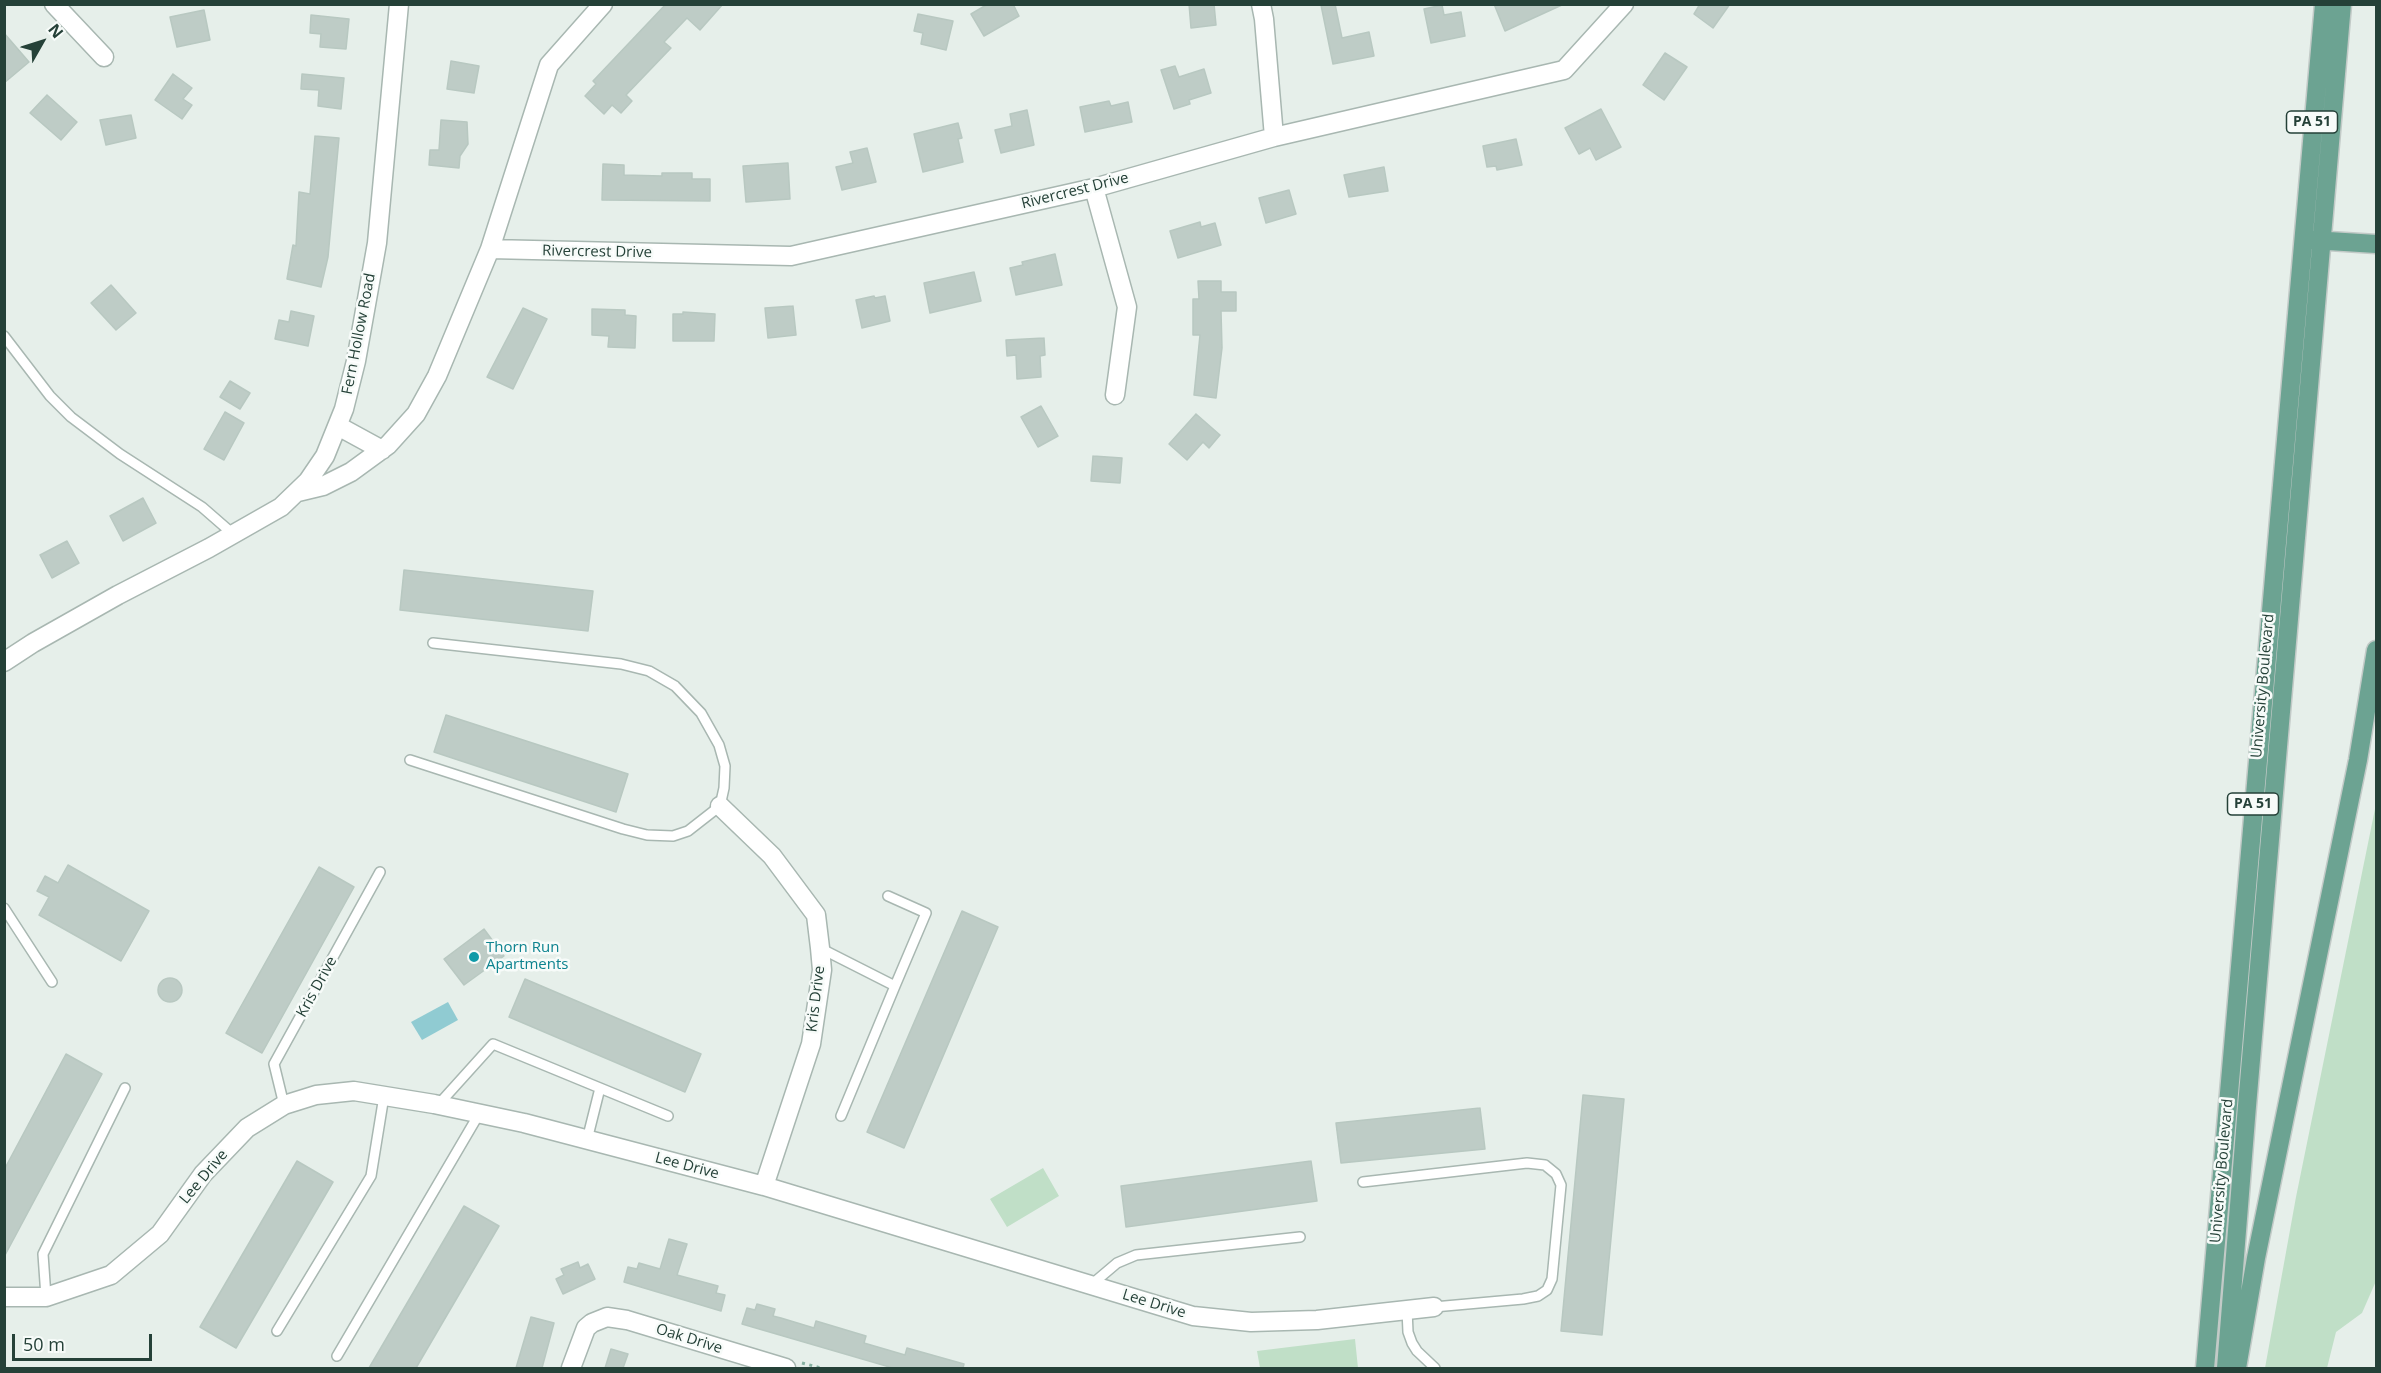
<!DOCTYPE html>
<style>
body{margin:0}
#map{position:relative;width:2381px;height:1373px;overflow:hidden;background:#e6efea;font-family:"Open Sans",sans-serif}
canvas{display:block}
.frame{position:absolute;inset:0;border:6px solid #254138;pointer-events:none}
.north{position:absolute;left:12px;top:12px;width:60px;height:60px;-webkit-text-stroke:4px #f7fbf9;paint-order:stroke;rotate:51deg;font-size:16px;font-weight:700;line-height:24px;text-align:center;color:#254138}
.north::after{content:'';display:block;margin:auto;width:21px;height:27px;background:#254138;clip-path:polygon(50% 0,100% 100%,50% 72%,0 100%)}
.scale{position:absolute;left:12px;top:1334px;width:140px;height:27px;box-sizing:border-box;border:3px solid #254138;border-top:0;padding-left:8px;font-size:18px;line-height:21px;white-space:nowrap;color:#254138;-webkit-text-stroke:4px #f7fbf9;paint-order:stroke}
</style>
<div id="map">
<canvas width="2381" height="1373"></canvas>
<div class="frame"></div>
<div class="north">N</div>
<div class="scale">50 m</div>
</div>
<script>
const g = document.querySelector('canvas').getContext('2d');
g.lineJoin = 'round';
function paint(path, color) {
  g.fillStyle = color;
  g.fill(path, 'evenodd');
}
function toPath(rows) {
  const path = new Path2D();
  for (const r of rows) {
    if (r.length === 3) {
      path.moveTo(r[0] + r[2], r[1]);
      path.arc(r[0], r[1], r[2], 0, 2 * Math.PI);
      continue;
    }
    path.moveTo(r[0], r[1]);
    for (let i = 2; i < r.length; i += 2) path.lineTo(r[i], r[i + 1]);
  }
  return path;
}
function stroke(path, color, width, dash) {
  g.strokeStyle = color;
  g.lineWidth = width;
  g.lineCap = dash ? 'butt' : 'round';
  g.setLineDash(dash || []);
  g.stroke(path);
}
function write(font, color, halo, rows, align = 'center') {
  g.font = font + ' "Open Sans",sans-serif';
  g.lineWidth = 5;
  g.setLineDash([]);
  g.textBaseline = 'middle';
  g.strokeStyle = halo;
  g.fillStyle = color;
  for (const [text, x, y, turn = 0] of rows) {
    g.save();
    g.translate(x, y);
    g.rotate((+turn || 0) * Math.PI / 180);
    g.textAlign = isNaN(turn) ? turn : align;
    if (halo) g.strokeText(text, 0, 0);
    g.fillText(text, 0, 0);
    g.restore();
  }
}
const green = toPath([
 [2376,804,2376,1281,2362,1313,2336,1332,2327,1368,2265,1368,2296,1197],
 [1043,1168,1059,1196,1007,1227,990,1199],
 [1355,1339,1358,1368,1260,1368,1257,1351]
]);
const water = toPath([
 [448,1002,458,1020,422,1040,411,1022]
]);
const building = toPath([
 [666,4,723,4,700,30,687,18,664,42,671,48,626,95,632,101,621,113,612,105,604,114,585,96,596,84,593,81,666,4],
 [988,4,1013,4,1019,16,984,36,971,14,988,4],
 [1189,4,1214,4,1216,25,1191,28,1189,4],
 [1323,4,1335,4,1342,38,1369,32,1374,56,1333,64,1321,5,1323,4],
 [1494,4,1564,4,1505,31,1494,4],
 [1700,4,1730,4,1713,28,1694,14,1700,4],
 [1442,5,1444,15,1461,12,1465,36,1431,43,1424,9,1442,5],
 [204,10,210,40,177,47,170,17,204,10],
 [918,14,953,21,946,50,921,44,923,33,914,31,918,14],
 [311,15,349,19,346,49,320,47,321,34,310,33,311,15],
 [4,33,29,62,4,83,4,33],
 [1665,53,1687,67,1664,100,1643,85,1665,53],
 [451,61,479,66,474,93,447,89,451,61],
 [1175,66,1179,77,1204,69,1211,93,1189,100,1190,104,1174,109,1161,70,1175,66],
 [173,74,192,88,183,99,192,105,182,119,155,100,173,74],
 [302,74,344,78,341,109,318,106,319,90,301,89,302,74],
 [47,95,77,122,61,140,30,113,47,95],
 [1109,101,1111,106,1128,102,1132,122,1085,132,1080,107,1109,101],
 [1601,109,1621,147,1596,160,1590,148,1579,154,1565,128,1601,109],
 [1027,110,1034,145,1001,153,995,130,1012,126,1010,114,1027,110],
 [131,115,136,138,106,145,100,120,131,115],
 [441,120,467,122,468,144,460,156,459,168,429,165,430,150,439,150,441,120],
 [958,123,962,138,958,139,963,162,923,172,914,134,958,123],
 [315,136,339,138,328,257,321,287,287,279,293,245,296,246,299,192,310,194,315,136],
 [1516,139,1522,165,1497,170,1496,166,1487,167,1483,146,1516,139],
 [867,148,876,182,842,190,836,167,853,163,850,152,867,148],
 [788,163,790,199,746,202,743,166,788,163],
 [603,164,624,165,624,175,662,176,662,173,692,173,692,179,710,179,710,201,602,200,603,164],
 [1384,167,1388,191,1349,197,1344,175,1384,167],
 [1289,190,1296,214,1266,223,1259,198,1289,190],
 [1200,222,1201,227,1215,223,1221,245,1178,258,1170,231,1200,222],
 [1055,254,1062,285,1016,295,1010,268,1023,265,1022,262,1055,254],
 [974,272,981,301,930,313,924,283,974,272],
 [1198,281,1221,281,1221,292,1236,292,1236,311,1221,311,1222,348,1216,398,1194,395,1200,335,1193,335,1193,299,1199,299,1198,281],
 [111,285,136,313,116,330,91,303,111,285],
 [874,296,875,298,885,296,890,321,862,328,856,300,874,296],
 [793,306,796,335,768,338,765,308,793,306],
 [523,308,547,319,513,389,487,377,523,308],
 [592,309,625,310,625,315,636,316,635,348,608,347,609,336,592,335,592,309],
 [291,311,314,316,308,346,275,339,279,320,289,322,291,311],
 [683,312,715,314,714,341,673,341,673,314,683,314,683,312],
 [1044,338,1045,355,1040,356,1041,377,1017,379,1016,355,1007,356,1006,340,1044,338],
 [230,381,250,393,240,409,220,397,230,381],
 [1041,406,1058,436,1038,447,1021,417,1041,406],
 [225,412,244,423,224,460,204,449,225,412],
 [1196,414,1220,435,1209,448,1203,442,1187,460,1169,444,1196,414],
 [1093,456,1122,458,1120,483,1091,481,1093,456],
 [143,498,156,523,123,541,110,516,143,498],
 [67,541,79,563,52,578,40,555,67,541],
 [404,570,593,591,588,631,400,610,404,570],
 [446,715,628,774,616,812,434,752,446,715],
 [68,865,149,911,121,961,39,915,49,897,37,891,45,876,58,883,68,865],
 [319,867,354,887,262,1053,226,1033,319,867],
 [962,911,998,927,904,1148,867,1132,962,911],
 [484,929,504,956,464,985,444,959,484,929],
 [170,990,12],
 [525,979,701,1054,685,1092,509,1017,525,979],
 [66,1054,102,1074,4,1257,4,1170,66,1054],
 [1583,1095,1624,1099,1602,1335,1561,1331,1583,1095],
 [1480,1108,1485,1149,1341,1163,1336,1123,1480,1108],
 [297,1161,333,1182,236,1348,200,1327,297,1161],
 [1311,1161,1317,1201,1126,1227,1121,1186,1311,1161],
 [464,1206,499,1226,416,1368,369,1368,464,1206],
 [669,1239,687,1244,677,1275,718,1286,716,1293,725,1295,721,1311,624,1282,628,1267,637,1269,639,1263,660,1269,669,1239],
 [578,1262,580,1268,588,1264,595,1279,563,1294,556,1279,564,1275,561,1269,578,1262],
 [757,1304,775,1309,773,1316,781,1318,814,1328,816,1321,866,1336,864,1343,905,1355,907,1348,964,1364,963,1368,893,1368,742,1324,747,1308,755,1310,757,1304],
 [531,1317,554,1323,542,1368,516,1368,531,1317],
 [611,1349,628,1354,623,1368,605,1368,611,1349]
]);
const path = toPath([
 [802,1363,821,1368]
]);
const service = toPath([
 [4,336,50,396,71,417,120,454,202,507,233,534],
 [410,760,623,829,647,835,673,836,688,831,720,806,724,788,725,766,719,745,701,713,675,686,649,671,621,664,433,643],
 [888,896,926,913,895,986],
 [4,908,52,982],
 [820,948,895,986,841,1116],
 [284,1105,274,1064,380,872],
 [438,1105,493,1044,668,1116],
 [587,1140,600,1088],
 [1363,1182,1527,1163,1545,1165,1556,1174,1561,1185,1552,1279,1547,1290,1538,1296,1523,1299,1434,1307],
 [1091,1285,1117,1263,1136,1255,1300,1237],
 [46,1297,43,1254,125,1088],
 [1407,1310,1408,1332,1412,1343,1417,1351,1435,1368],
 [277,1331,371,1176,384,1096],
 [337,1356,479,1114]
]);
const minor = toPath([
 [54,4,104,57],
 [1261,4,1264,19,1274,137],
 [1094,188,1127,307,1115,395],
 [490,249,791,256,1094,188,1274,137,1564,70,1624,4],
 [338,426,382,450],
 [298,492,323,486,351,472,388,445,416,414,437,376,490,249,549,65,603,4],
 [4,662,33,643,118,595,209,548,281,507,308,481,325,456,344,409,356,361,377,243,399,4],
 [720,806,772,856,816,915,820,948,822,970,811,1044,764,1186],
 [4,1297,46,1297,111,1275,160,1234,203,1174,247,1128,284,1105,316,1095,354,1091,434,1104,524,1123,764,1186,1193,1316,1251,1322,1317,1320,1434,1307],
 [571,1368,586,1328,592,1323,607,1317,627,1320,786,1368]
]);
const primary = toPath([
 [2313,240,2376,244],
 [2205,1368,2324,4],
 [2226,1368,2247,1106,2342,4],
 [2237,1368,2256,1258,2358,760,2376,650]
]);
const markers = [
 [474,957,6,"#0f9aa8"]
];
const shields = [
 [2312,122,51],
 [2253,804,51]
];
const shieldNames = [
 ["PA 51",2312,122],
 ["PA 51",2253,804]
];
const streetNames = [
 ["Rivercrest Drive",1075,191,-14],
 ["Rivercrest Drive",597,252,1],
 ["Fern Hollow Road",359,334,-79],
 ["University Boulevard",2263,686,-85],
 ["Kris Drive",317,987,-61],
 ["Kris Drive",816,999,-83],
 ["Lee Drive",687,1166,15],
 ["University Boulevard",2222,1171,-85],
 ["Lee Drive",204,1177,-50],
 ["Lee Drive",1154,1304,17],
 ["Oak Drive",689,1339,17]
];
const cultureNames = [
 ["Thorn Run",486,948],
 ["Apartments",486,965]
];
paint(green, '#c0dfc7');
paint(water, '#90cbd2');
paint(building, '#beccc6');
stroke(building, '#b8c8c1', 1.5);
stroke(service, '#a8b7b1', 12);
stroke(minor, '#a8b7b1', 21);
stroke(primary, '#c2cac7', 21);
stroke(path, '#87b1a2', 3, [3, 4.5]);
stroke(service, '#fff', 9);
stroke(minor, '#fff', 18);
stroke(primary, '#6ca392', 18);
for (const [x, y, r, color] of markers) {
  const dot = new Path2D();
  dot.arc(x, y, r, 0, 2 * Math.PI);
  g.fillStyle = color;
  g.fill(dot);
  stroke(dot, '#f7fbf9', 2);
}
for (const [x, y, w] of shields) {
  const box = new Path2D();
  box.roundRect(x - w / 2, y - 11, w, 22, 4.5);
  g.fillStyle = '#f7fbf9';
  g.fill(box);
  stroke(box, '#254138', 1.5);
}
write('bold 14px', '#254138', null, shieldNames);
write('15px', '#254138', '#f7fbf9', streetNames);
write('15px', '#0d838f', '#f7fbf9', cultureNames, 'left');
</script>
